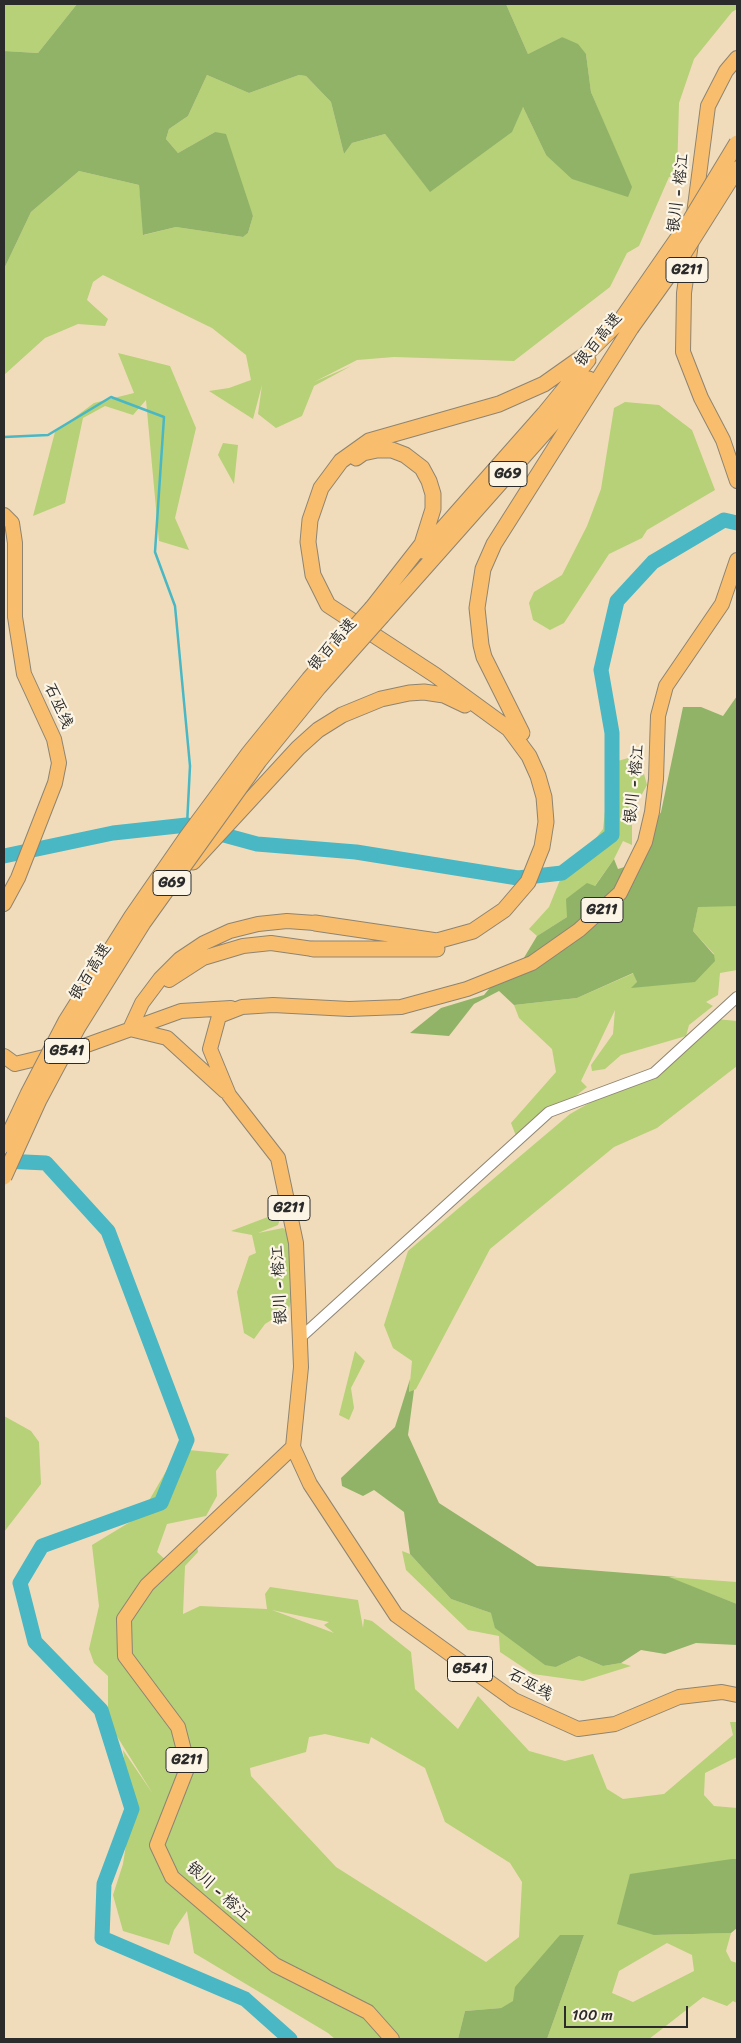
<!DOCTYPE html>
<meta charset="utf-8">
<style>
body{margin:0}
#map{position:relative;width:741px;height:2043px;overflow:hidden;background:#f0dcba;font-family:Sriracha,sans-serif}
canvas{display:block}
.frame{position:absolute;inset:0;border:5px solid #2b2b2b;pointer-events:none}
.scale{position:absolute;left:564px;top:2006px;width:124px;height:22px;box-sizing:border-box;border:2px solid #2b2b2b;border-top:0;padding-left:6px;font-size:15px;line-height:18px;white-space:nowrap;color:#2b2b2b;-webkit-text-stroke:4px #fcf5e5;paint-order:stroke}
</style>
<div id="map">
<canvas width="741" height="2043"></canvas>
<div class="frame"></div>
<div class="scale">100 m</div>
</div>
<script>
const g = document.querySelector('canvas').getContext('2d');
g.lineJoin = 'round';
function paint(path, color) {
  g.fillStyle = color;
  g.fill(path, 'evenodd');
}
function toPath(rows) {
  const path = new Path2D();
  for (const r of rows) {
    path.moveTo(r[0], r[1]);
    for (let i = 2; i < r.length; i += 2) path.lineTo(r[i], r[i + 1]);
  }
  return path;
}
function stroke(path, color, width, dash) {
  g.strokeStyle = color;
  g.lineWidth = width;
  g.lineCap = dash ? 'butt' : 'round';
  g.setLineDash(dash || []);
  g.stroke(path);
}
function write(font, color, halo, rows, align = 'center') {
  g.font = font + ' Sriracha,"LXGW WenKai TC",sans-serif';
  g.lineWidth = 4.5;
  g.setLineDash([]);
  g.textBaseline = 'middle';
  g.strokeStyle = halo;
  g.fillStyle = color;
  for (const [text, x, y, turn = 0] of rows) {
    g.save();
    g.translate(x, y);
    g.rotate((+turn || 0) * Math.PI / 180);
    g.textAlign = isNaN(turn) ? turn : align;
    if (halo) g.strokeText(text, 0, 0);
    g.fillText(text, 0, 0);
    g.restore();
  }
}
const green = toPath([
 [4,4,77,4,38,53,4,51],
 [506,4,737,4,737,9,732,12,694,59,679,103,677,175,669,177,639,246,627,253,610,287,514,361,394,357,357,360,314,382,351,366,314,386,302,416,276,428,258,414,262,385,253,419,209,391,229,388,251,380,246,355,212,328,103,275,93,282,87,300,108,319,105,326,78,324,45,338,4,375,4,269,31,212,79,171,139,185,144,235,176,227,243,237,248,233,253,216,215,132,178,153,166,139,169,129,188,116,207,75,249,93,299,75,306,76,331,102,344,154,352,143,385,134,430,191,523,107,546,155,631,187,591,92,586,54,562,37,528,54],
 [118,353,170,366,196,428,175,518,189,550,159,541,146,400,133,415,105,406,83,418,65,503,33,516,55,432,94,403,134,393],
 [625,402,659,405,692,430,715,490,647,530,642,538,609,554,564,623,550,630,533,620,529,603,534,592,562,575,587,526,601,489,614,408],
 [223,443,238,445,234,484,218,455],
 [639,755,647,785,632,812,632,845,623,841,614,859,594,887,567,917,537,936,529,929,549,907,569,858,585,852,603,829,609,776,617,767,614,762],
 [698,906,737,906,737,970,720,973,718,995,706,1002,713,1006,689,1025,686,1036,621,1055,605,1069,592,1071,591,1065,613,1034,615,1010,581,1081,587,1087,518,1141,511,1123,556,1072,552,1049,519,1018,514,1005,577,998,634,973,637,982,714,954,693,931],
 [716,1019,737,1021,737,1066,657,1128,614,1147,490,1249,416,1389,409,1393,412,1361,393,1348,384,1325,408,1251,570,1114,695,1043],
 [273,1215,280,1219,278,1225,258,1233,283,1228,289,1233,292,1297,289,1309,265,1324,254,1339,244,1333,237,1292,249,1256,256,1253,252,1235,231,1231],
 [355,1351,365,1361,351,1388,354,1408,349,1420,339,1415],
 [4,1416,31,1431,39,1442,41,1484,4,1532],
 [179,1449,229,1454,216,1471,217,1496,206,1516,167,1524,157,1552,171,1565,197,1545,198,1552,185,1566,183,1614,200,1606,267,1609,265,1594,270,1587,358,1600,363,1628,364,1619,372,1621,411,1652,415,1689,458,1729,478,1696,529,1751,565,1761,593,1754,607,1789,623,1799,664,1794,733,1735,730,1722,737,1722,737,1757,705,1773,704,1795,714,1806,737,1808,737,1859,732,1859,654,1935,731,1933,726,1951,731,1961,737,1963,737,2003,733,2001,727,2006,703,1997,649,2039,547,2039,584,1935,514,2001,501,2008,465,2011,458,2039,335,2039,328,2033,194,1953,187,1911,174,1930,169,1945,123,1931,113,1895,123,1864,131,1812,123,1750,153,1794,108,1722,108,1676,94,1663,89,1649,99,1606,92,1545,140,1516],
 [272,1610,329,1622,324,1625,334,1633],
 [325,1734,369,1744,371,1737,425,1768,445,1822,510,1863,522,1882,519,1937,486,1962,336,1867,251,1776,250,1768,306,1752,309,1737],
 [667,1943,692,1955,694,1971,633,2002,612,1993,619,1971],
 [402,1551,410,1554,451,1599,491,1613,556,1667,579,1656,603,1666,621,1663,631,1666,583,1681,533,1674,500,1652,499,1636,468,1630,406,1570],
 [667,1577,737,1582,737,1604]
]);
const forest = toPath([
 [77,4,506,4,528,54,562,37,578,44,586,54,591,92,632,187,628,197,572,179,546,155,523,107,512,132,430,192,385,134,352,143,344,154,331,102,306,76,299,75,249,93,207,75,188,116,169,129,166,139,178,153,215,132,226,134,253,216,248,233,243,237,176,227,143,235,139,185,79,171,31,212,4,269,4,51,38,53],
 [737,696,737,906,698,907,693,931,714,955,715,961,695,982,631,988,637,982,633,973,577,998,514,1005,499,991,474,1004,449,1036,410,1033,441,1008,484,995,494,983,513,976,537,936,567,917,566,899,587,883,595,886,614,859,618,869,631,865,661,812,683,707,701,707,723,716],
 [410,1379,409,1392,414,1390,408,1435,439,1503,537,1566,677,1577,669,1577,737,1604,737,1645,696,1643,665,1654,641,1650,621,1663,603,1666,579,1656,556,1667,545,1665,495,1628,491,1613,451,1599,410,1554,404,1512,374,1490,363,1496,342,1486,341,1478,395,1427],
 [732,1859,737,1859,737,1928,731,1933,654,1935,617,1924,630,1874],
 [560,1935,584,1935,547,2039,458,2039,465,2011,501,2008,513,2001,515,1987]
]);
const stream = toPath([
 [4,437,48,435,111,397,164,417,155,552,175,606,190,766,187,825]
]);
const river = toPath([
 [4,856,113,833,187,825,257,844,356,852,518,878,562,873,612,835,612,733,601,670,617,601,653,562,724,520,737,523],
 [4,1161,46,1163,108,1231,187,1440,161,1503,42,1546,20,1583,35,1642,101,1710,132,1809,104,1884,102,1938,245,1999,290,2039]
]);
const tertiary = toPath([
 [300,1338,549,1112,654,1073,737,997]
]);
const trunk = toPath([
 [694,214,708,106,726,71,737,58],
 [691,243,684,293,683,352,701,398,723,440,737,481],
 [4,515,12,523,15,543,15,617,24,674,54,739,59,763,55,783,18,878,4,904],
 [169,980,203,958,243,946,271,943,313,949],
 [130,1029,142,1003,160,979,180,959,204,943,230,931,258,924,287,921,315,923],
 [130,1029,167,1038,225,1091],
 [4,1056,15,1064,73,1050,181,1011,231,1008],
 [293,1447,310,1484,396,1615,514,1700,578,1729,615,1724,679,1697,722,1692,737,1695],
 [392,2039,368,2012,275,1965,172,1877,157,1845,188,1766,178,1727,125,1656,124,1619,147,1585,293,1447,301,1367,296,1243,278,1158,229,1095,210,1049,219,1016,242,1007,273,1005,349,1009,401,1007,467,989,532,963,579,930,620,893,645,842,652,812,656,779,658,716,666,686,722,604,737,560]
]);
const motorway = toPath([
 [356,458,363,453,377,450,392,450,405,455,422,468,429,481,433,494,433,509,422,544,372,608],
 [423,551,544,414,588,360],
 [382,616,554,422,589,379],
 [522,733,484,657,481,645,477,608,483,569,494,544,631,328],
 [193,862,298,748,318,730,342,715,381,699,409,693,424,692,444,695,465,705],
 [315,923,437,941,473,931,504,910,528,882,542,847,546,822,544,797,538,776,529,756,509,729,435,675,328,605,313,575,308,542,310,520,321,488,341,461,369,441,499,404,544,384,585,355,621,320],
 [313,949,437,949]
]);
const motorwayBridge = toPath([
 [621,320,691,219,737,143],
 [631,328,679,261,737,169],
 [4,1145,28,1094,66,1021,132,916,186,838,249,753,309,679,372,608],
 [4,1177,39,1100,78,1027,143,923,259,761,319,687,382,616]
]);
const shields = [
 [687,270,42],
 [508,474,38],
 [172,883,38],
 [602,910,42],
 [67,1051,45],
 [289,1208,42],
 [470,1669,45],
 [187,1760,42]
];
const shieldNames = [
 ["G211",687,270],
 ["G69",508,474],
 ["G69",172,883],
 ["G211",602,910],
 ["G541",67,1051],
 ["G211",289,1208],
 ["G541",470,1669],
 ["G211",187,1760]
];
const streetNames = [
 ["银川 - 榕江",679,193,-83],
 ["银百高速",599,340,-51],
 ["银百高速",333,645,-49],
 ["石巫线",58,706,66],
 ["银川 - 榕江",635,784,-84],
 ["银百高速",91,972,-58],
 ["银川 - 榕江",280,1285,-93],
 ["石巫线",530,1685,29],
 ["银川 - 榕江",218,1892,42]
];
paint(green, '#b6d177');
paint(forest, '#90b368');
stroke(stream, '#49b7c4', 2.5);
stroke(river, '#49b7c4', 15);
stroke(tertiary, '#8e8472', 12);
stroke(trunk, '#8e8472', 16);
stroke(motorway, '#8e8472', 17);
stroke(tertiary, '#fff', 10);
stroke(trunk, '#f9be6d', 14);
stroke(motorway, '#f9be6d', 15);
stroke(motorwayBridge, '#8e8472', 17, []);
stroke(motorwayBridge, '#f9be6d', 15);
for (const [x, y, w] of shields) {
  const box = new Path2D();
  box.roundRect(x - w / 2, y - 12.5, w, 25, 4);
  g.fillStyle = '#fcf5e5';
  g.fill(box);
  stroke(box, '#2b2b2b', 1);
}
write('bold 15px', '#2b2b2b', null, shieldNames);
write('16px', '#2b2b2b', '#fcf5e5', streetNames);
</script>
